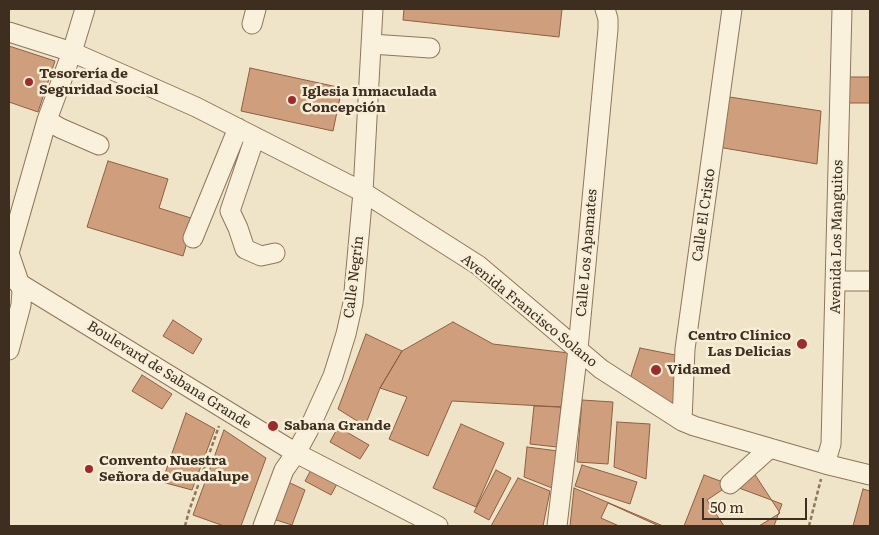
<!DOCTYPE html>
<meta charset="utf-8">
<style>
body{margin:0}
#map{position:relative;width:879px;height:535px;overflow:hidden;background:#f0e4c8;font-family:Literata,serif}
canvas{display:block}
.frame{position:absolute;inset:0;border:10px solid #3d2e20;pointer-events:none}
.scale{position:absolute;left:702px;top:498px;width:105px;height:22px;box-sizing:border-box;border:2px solid #3d2e20;border-top:0;padding-left:6px;font-size:15px;line-height:18px;white-space:nowrap;color:#3d2e20;-webkit-text-stroke:4px #f7eed8;paint-order:stroke}
</style>
<div id="map">
<canvas width="879" height="535"></canvas>
<div class="frame"></div>
<div class="scale">50 m</div>
</div>
<script>
const g = document.querySelector('canvas').getContext('2d');
g.lineJoin = 'round';
function paint(path, color) {
  g.fillStyle = color;
  g.fill(path, 'evenodd');
}
function toPath(rows) {
  const path = new Path2D();
  for (const r of rows) {
    path.moveTo(r[0], r[1]);
    for (let i = 2; i < r.length; i += 2) path.lineTo(r[i], r[i + 1]);
  }
  return path;
}
function stroke(path, color, width, dash) {
  g.strokeStyle = color;
  g.lineWidth = width;
  g.lineCap = dash ? 'butt' : 'round';
  g.setLineDash(dash || []);
  g.stroke(path);
}
function write(font, color, halo, rows, align = 'center') {
  g.font = font + ' Literata,serif';
  g.lineWidth = 5;
  g.setLineDash([]);
  g.textBaseline = 'middle';
  g.strokeStyle = halo;
  g.fillStyle = color;
  for (const [text, x, y, turn = 0] of rows) {
    g.save();
    g.translate(x, y);
    g.rotate((+turn || 0) * Math.PI / 180);
    g.textAlign = isNaN(turn) ? turn : align;
    if (halo) g.strokeText(text, 0, 0);
    g.fillText(text, 0, 0);
    g.restore();
  }
}
const building = toPath([
 [404,9,562,9,559,37,403,20,404,9],
 [9,46,55,61,38,112,9,102,9,46],
 [250,68,342,88,333,131,241,111,250,68],
 [846,77,870,77,870,103,846,103,846,77],
 [723,96,821,111,817,164,718,147,723,96],
 [108,161,168,179,159,208,194,219,183,256,87,227,108,161],
 [173,320,202,339,193,354,163,336,173,320],
 [453,322,493,344,569,353,561,407,452,401,428,456,389,439,407,397,380,388,402,351,453,322],
 [366,334,402,351,380,388,365,426,338,409,366,334],
 [640,348,680,356,677,412,628,385,640,348],
 [142,375,172,394,162,409,132,391,142,375],
 [582,400,613,402,608,464,577,462,582,400],
 [534,406,561,407,557,447,530,444,534,406],
 [186,413,215,429,192,490,162,482,186,413],
 [617,422,650,424,646,479,614,467,617,422],
 [461,424,504,443,476,507,433,488,461,424],
 [338,427,369,445,360,459,330,442,338,427],
 [224,430,266,458,241,526,224,526,193,515,224,430],
 [527,447,558,451,552,488,524,477,527,447],
 [582,465,637,482,630,504,575,486,582,465],
 [311,470,337,484,331,495,305,481,311,470],
 [496,470,511,478,489,520,474,512,496,470],
 [752,470,780,513,759,526,724,526,707,500,752,470],
 [704,475,782,504,774,526,684,526,704,475],
 [518,478,550,491,543,526,491,526,518,478],
 [286,481,305,490,292,525,273,519,286,481],
 [574,488,663,526,570,526,574,488],
 [863,489,870,491,870,526,853,526,863,489],
 [608,503,659,526,619,526,601,518,608,503]
]);
const path = toPath([
 [185,526,189,511,219,426],
 [809,526,821,479]
]);
const minor = toPath([
 [252,24,256,9],
 [9,32,72,52,196,107,363,192,478,265,601,369,682,421,694,426,825,464,870,475],
 [371,44,430,48],
 [47,120,60,128,99,145],
 [255,137,230,211,238,228,245,249,261,256,275,253],
 [193,238,238,128],
 [9,277,296,453,438,526],
 [836,281,870,281],
 [9,350,21,305,22,291,9,253,47,120,72,52,85,9],
 [682,421,685,349,732,9],
 [825,464,831,444,842,9],
 [730,484,770,448],
 [263,526,284,470,296,453,308,431,333,376,346,334,353,303,363,192,373,9],
 [557,526,578,349,608,29,608,19,605,9]
]);
const markers = [
 [29,82,5,"#9e2a2b"],
 [292,100,5,"#9e2a2b"],
 [802,344,6,"#9e2a2b"],
 [656,370,6,"#9e2a2b"],
 [273,426,6,"#9e2a2b"],
 [89,469,5,"#9e2a2b"]
];
const poiNames = [
 ["Tesorería de",39,74],
 ["Seguridad Social",39,90],
 ["Iglesia Inmaculada",302,92],
 ["Concepción",302,108],
 ["Centro Clínico",791,336,"right"],
 ["Las Delicias",791,352,"right"],
 ["Vidamed",667,370],
 ["Sabana Grande",284,426],
 ["Convento Nuestra",99,461],
 ["Señora de Guadalupe",99,477]
];
const streetNames = [
 ["Calle El Cristo",704,215,-82],
 ["Avenida Los Manguitos",837,237,-89],
 ["Calle Los Apamates",587,253,-85],
 ["Calle Negrín",354,277,-83],
 ["Avenida Francisco Solano",529,311,39],
 ["Boulevard de Sabana Grande",169,375,32]
];
paint(building, '#cf9f7d');
stroke(building, '#8d5f41', 1);
stroke(minor, '#8d765c', 21);
stroke(path, '#8d765c', 2.5, [4, 2.5]);
stroke(minor, '#faf1dc', 19);
for (const [x, y, r, color] of markers) {
  const dot = new Path2D();
  dot.arc(x, y, r, 0, 2 * Math.PI);
  g.fillStyle = color;
  g.fill(dot);
  stroke(dot, '#f7eed8', 2);
}
write('bold 14px', '#3d2e20', '#f7eed8', poiNames, 'left');
write('14px', '#3d2e20', '#f7eed8', streetNames);
</script>
